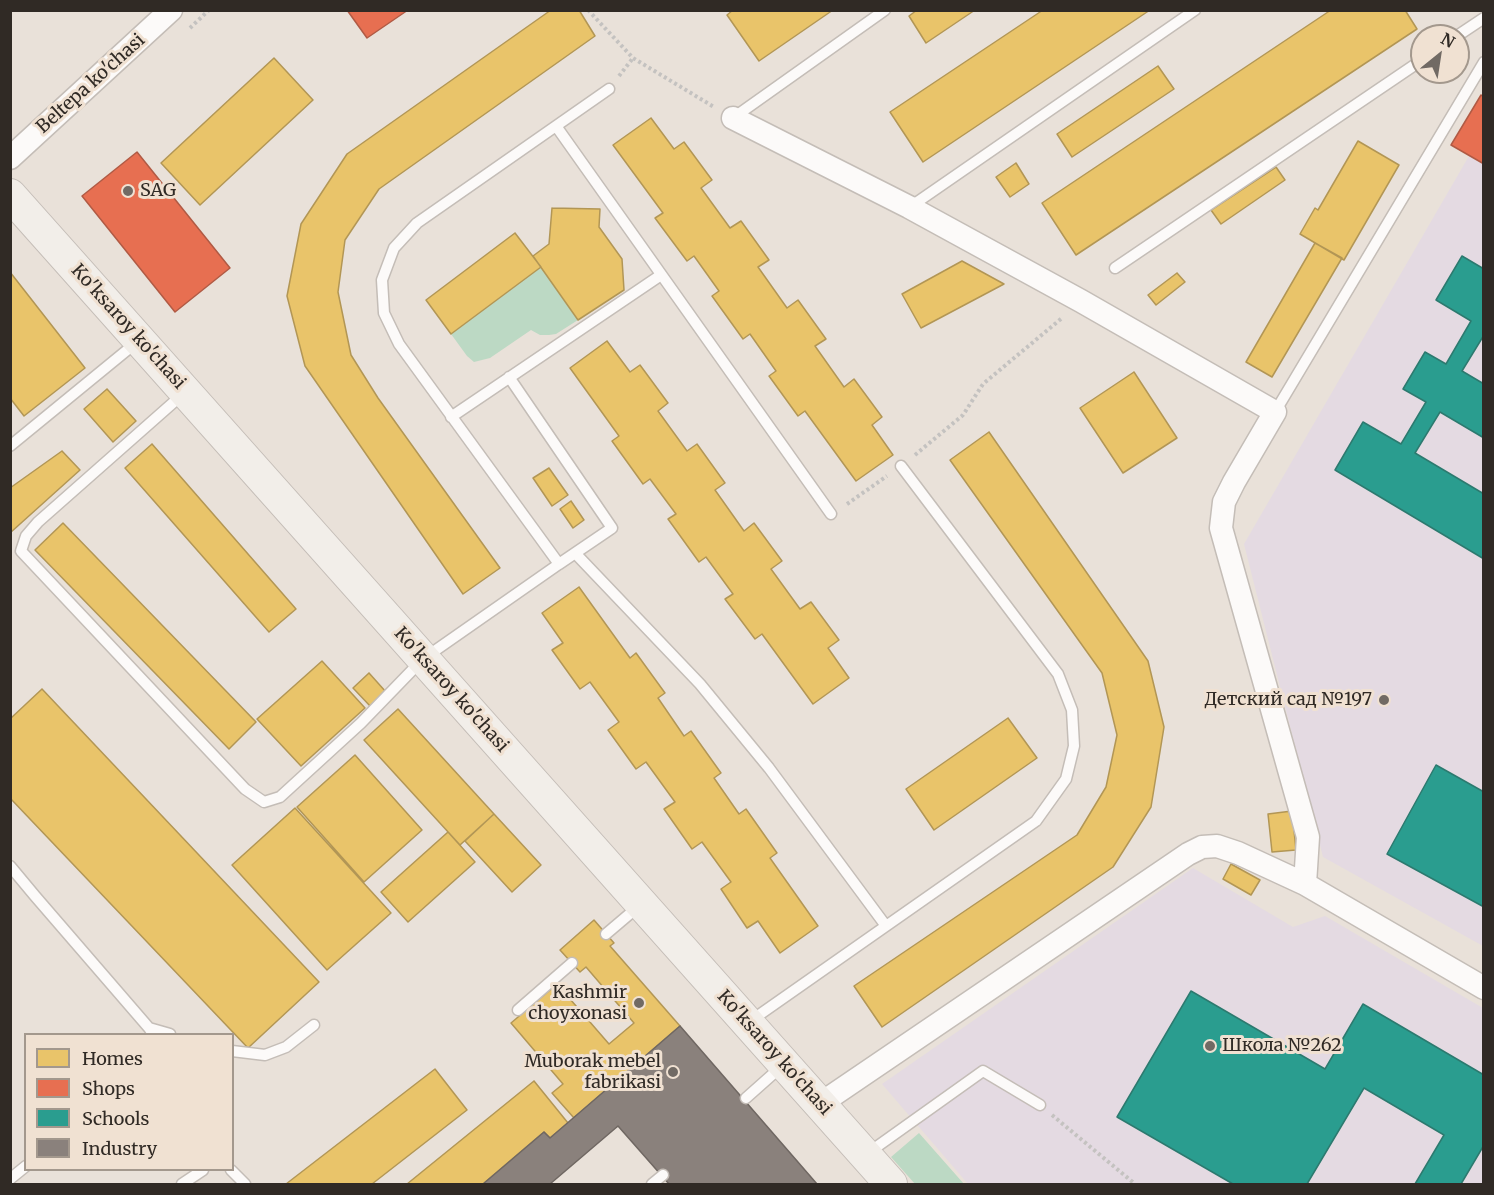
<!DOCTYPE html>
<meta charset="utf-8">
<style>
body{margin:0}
#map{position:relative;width:1494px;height:1195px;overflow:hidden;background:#e9e1d9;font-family:Merriweather,serif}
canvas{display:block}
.frame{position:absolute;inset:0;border:12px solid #302a25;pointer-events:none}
.legend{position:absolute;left:24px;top:1033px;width:210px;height:138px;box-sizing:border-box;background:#f0e1d2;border:2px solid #a3988d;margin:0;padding:8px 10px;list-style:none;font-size:18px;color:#302a25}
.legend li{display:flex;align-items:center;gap:12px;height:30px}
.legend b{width:30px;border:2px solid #a3988d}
.north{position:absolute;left:1410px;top:24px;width:60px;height:60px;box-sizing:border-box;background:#f0e1d2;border:2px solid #a3988d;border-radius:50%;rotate:30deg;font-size:16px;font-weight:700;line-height:24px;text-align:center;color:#302a25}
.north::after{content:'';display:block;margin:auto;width:21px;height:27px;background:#716a64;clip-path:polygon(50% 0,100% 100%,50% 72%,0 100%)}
</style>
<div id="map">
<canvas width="1494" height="1195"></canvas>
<div class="frame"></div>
<ul class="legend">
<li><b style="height:16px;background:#e9c46a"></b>Homes</li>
<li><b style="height:16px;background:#e76f51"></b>Shops</li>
<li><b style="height:16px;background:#2a9d8f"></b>Schools</li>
<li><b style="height:16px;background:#8a817c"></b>Industry</li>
</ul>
<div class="north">N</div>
</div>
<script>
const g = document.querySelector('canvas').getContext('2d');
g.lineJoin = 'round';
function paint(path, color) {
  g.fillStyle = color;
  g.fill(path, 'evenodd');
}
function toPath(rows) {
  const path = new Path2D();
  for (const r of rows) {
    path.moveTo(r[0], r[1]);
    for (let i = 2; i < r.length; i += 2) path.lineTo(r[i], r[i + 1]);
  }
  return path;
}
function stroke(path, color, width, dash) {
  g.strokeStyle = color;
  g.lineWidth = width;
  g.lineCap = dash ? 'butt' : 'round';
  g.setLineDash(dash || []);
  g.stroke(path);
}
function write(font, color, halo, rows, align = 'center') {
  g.font = font + ' Merriweather,serif';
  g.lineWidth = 6;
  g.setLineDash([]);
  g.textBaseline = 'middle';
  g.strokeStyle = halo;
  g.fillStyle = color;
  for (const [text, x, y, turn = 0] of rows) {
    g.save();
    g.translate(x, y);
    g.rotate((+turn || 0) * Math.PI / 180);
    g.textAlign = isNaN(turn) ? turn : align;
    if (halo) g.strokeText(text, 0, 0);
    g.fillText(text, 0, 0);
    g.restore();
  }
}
const education = toPath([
 [1469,156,1483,164,1483,946,1323,857,1244,544],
 [1193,868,1293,927,1325,916,1483,1008,1483,1184,968,1184,882,1084]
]);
const green = toPath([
 [541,267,578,320,556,334,549,335,540,335,531,330,490,358,474,362,467,356,451,334],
 [919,1133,964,1184,915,1184,891,1157]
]);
const homes = toPath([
 [551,10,579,10,595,36,379,189,345,240,338,292,351,355,378,398,500,568,463,594,305,366,287,296,301,224,347,154,551,10],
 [733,10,833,10,759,61,727,15,733,10],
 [917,10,975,10,926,43,909,16,917,10],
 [1043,10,1150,10,923,162,890,112,1043,10],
 [1331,10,1405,10,1417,29,1076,255,1042,203,1331,10],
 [274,58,313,100,200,205,161,163,274,58],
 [1158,66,1174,89,1072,157,1057,134,1158,66],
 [651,118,674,149,684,142,712,180,701,188,730,228,741,221,769,260,758,267,787,308,798,300,826,339,815,346,844,387,854,379,882,417,872,425,893,455,856,481,805,411,798,416,769,376,776,371,750,334,743,339,712,296,719,291,694,256,687,261,655,218,663,213,613,145,651,118],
 [1358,141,1399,165,1344,260,1300,234,1315,208,1318,210,1358,141],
 [1016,163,1029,184,1010,197,996,177,1016,163],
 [1276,167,1285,180,1221,224,1211,210,1276,167],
 [552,208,600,209,599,227,622,259,624,290,578,320,533,256,549,244,552,208],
 [515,233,541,267,451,334,426,300,515,233],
 [1315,243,1342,258,1272,377,1246,362,1315,243],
 [962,261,1004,284,921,328,902,294,962,261],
 [10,272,85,368,24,416,10,398,10,272],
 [1177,273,1185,282,1156,305,1148,295,1177,273],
 [607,341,630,372,640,365,668,403,658,411,687,451,697,444,725,483,715,490,744,531,754,523,782,561,771,569,800,609,811,602,839,640,828,648,849,678,813,704,762,634,755,639,725,599,733,594,706,557,699,562,668,519,676,514,650,479,643,484,612,441,619,436,570,368,607,341],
 [1134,372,1177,438,1123,473,1080,408,1134,372],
 [107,389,136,421,113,442,84,409,107,389],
 [989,432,1148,661,1164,727,1151,807,1113,867,882,1027,854,986,1077,835,1106,787,1117,735,1102,673,950,460,989,432],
 [152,444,296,609,269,632,125,468,152,444],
 [62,451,80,470,10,533,10,488,62,451],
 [549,468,568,495,552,506,533,478,549,468],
 [571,501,584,520,573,528,560,509,571,501],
 [63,523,256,722,229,749,35,550,63,523],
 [579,587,630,658,636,653,665,693,658,698,684,736,691,731,721,773,714,778,739,814,746,809,777,853,770,858,818,926,780,953,758,921,747,928,721,889,731,882,702,842,692,849,664,809,675,802,646,762,636,769,608,730,619,722,590,682,580,689,552,650,563,643,542,613,579,587],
 [322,661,365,708,301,766,257,719,322,661],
 [369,673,386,692,371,707,353,688,369,673],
 [42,689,319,982,248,1048,10,798,10,719,42,689],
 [398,709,494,814,460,845,364,740,398,709],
 [1008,718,1037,758,934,830,906,789,1008,718],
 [355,755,422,830,364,882,297,807,355,755],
 [295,808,391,913,327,970,232,865,295,808],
 [1292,811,1296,850,1272,852,1268,814,1292,811],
 [494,814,541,865,512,892,465,841,494,814],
 [448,832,475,862,408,922,381,892,448,832],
 [1231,864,1260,880,1251,895,1223,879,1231,864],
 [594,920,614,943,610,946,680,1026,574,1118,552,1093,563,1084,511,1023,557,984,609,1044,634,1023,586,967,580,972,560,950,594,920],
 [435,1069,467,1110,372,1184,286,1184,435,1069],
 [534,1081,568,1123,550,1138,544,1132,483,1184,407,1184,534,1081]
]);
const shops = toPath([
 [347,10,408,10,367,38,347,10],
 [1481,95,1484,97,1484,164,1451,145,1481,95],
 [137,152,230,268,175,312,82,196,137,152]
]);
const schools = toPath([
 [1462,256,1484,269,1484,335,1462,371,1484,384,1484,438,1440,412,1415,453,1484,494,1484,559,1335,470,1363,422,1401,444,1426,402,1403,389,1425,352,1446,364,1471,321,1436,300,1462,256],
 [1436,765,1484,792,1484,907,1387,854,1436,765],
 [1191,991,1325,1069,1363,1004,1484,1075,1484,1145,1461,1184,1415,1184,1444,1135,1364,1088,1307,1184,1233,1184,1117,1117,1191,991]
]);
const industry = toPath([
 [680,1026,817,1184,669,1184,618,1126,550,1184,483,1184,544,1132,550,1138,680,1026]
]);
const path = toPath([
 [588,10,633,58,714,107],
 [190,28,209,10],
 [619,76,633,58],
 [915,455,963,415,983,384,1062,318],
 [847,504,887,476],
 [1052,1115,1135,1184]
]);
const lane = toPath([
 [1457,36,1484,18],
 [733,118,885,10],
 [556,126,609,89],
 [910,207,1195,10],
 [1115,268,1422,60],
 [509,377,612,528,559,564],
 [183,394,38,522,26,536,21,551,245,789,264,802,280,797,361,723,423,659,559,564,399,344,384,313,382,280,394,248,417,223,556,126,831,514],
 [1275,412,1484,62],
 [451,417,661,275],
 [10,446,137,342],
 [575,553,700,684,769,768,886,926,749,1022],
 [10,866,35,896,149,1028,153,1034],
 [886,926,1036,821,1066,779,1074,746,1072,710,1058,674,901,466],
 [606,934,639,906],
 [518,1010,572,963],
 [149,1028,170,1034],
 [232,1051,265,1055,286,1047,314,1025],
 [746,1098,782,1066],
 [868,1153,983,1071,1040,1105],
 [231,1170,245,1184],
 [10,1179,26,1166],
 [182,1184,203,1170],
 [652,1184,663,1175]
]);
const street = toPath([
 [733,118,909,207,1081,301,1275,412,1234,482,1224,502,1221,528,1308,837,1305,884,1484,988],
 [10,158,171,10],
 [820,1104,1188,854,1202,847,1217,846,1238,853,1305,884]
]);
const secondary = toPath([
 [10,195,891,1184]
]);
const markers = [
 [128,191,6,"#716a64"],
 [1384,700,6,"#716a64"],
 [639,1003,6,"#716a64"],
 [1210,1046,6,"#716a64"],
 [673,1072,6,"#716a64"]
];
const streetNames = [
 ["Beltepa ko'chasi",91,84,-42],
 ["Ko'ksaroy ko'chasi",128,327,48],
 ["Ko'ksaroy ko'chasi",451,690,48],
 ["Ko'ksaroy ko'chasi",774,1053,48]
];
const poiNames = [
 ["SAG",140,191,"left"],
 ["Детский сад №197",1372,700],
 ["Kashmir",627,993],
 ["choyxonasi",627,1014],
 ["Школа №262",1222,1046,"left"],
 ["Muborak mebel",661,1062],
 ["fabrikasi",661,1083]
];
paint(education, '#e4dae2');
paint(green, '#bcd9c4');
paint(homes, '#e9c46a');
stroke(homes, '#b29655', 1.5);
paint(shops, '#e76f51');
stroke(shops, '#b05a44', 1.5);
paint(schools, '#2a9d8f');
stroke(schools, '#2c7a6f', 1.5);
paint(industry, '#8a817c');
stroke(industry, '#6f6762', 1.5);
stroke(lane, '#c4bdb7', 13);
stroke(street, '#c4bdb7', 25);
stroke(secondary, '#c4bdb7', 34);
stroke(path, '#c4c2c0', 4, [3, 3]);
stroke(lane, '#fcfaf9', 10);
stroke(street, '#fcfaf9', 22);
stroke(secondary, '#f2eee9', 32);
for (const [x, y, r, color] of markers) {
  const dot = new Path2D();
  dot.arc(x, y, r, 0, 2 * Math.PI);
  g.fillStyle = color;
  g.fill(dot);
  stroke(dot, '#f0e1d2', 2);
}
write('18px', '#302a25', '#f0e1d2', streetNames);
write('18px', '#302a25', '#f0e1d2', poiNames, 'right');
</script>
